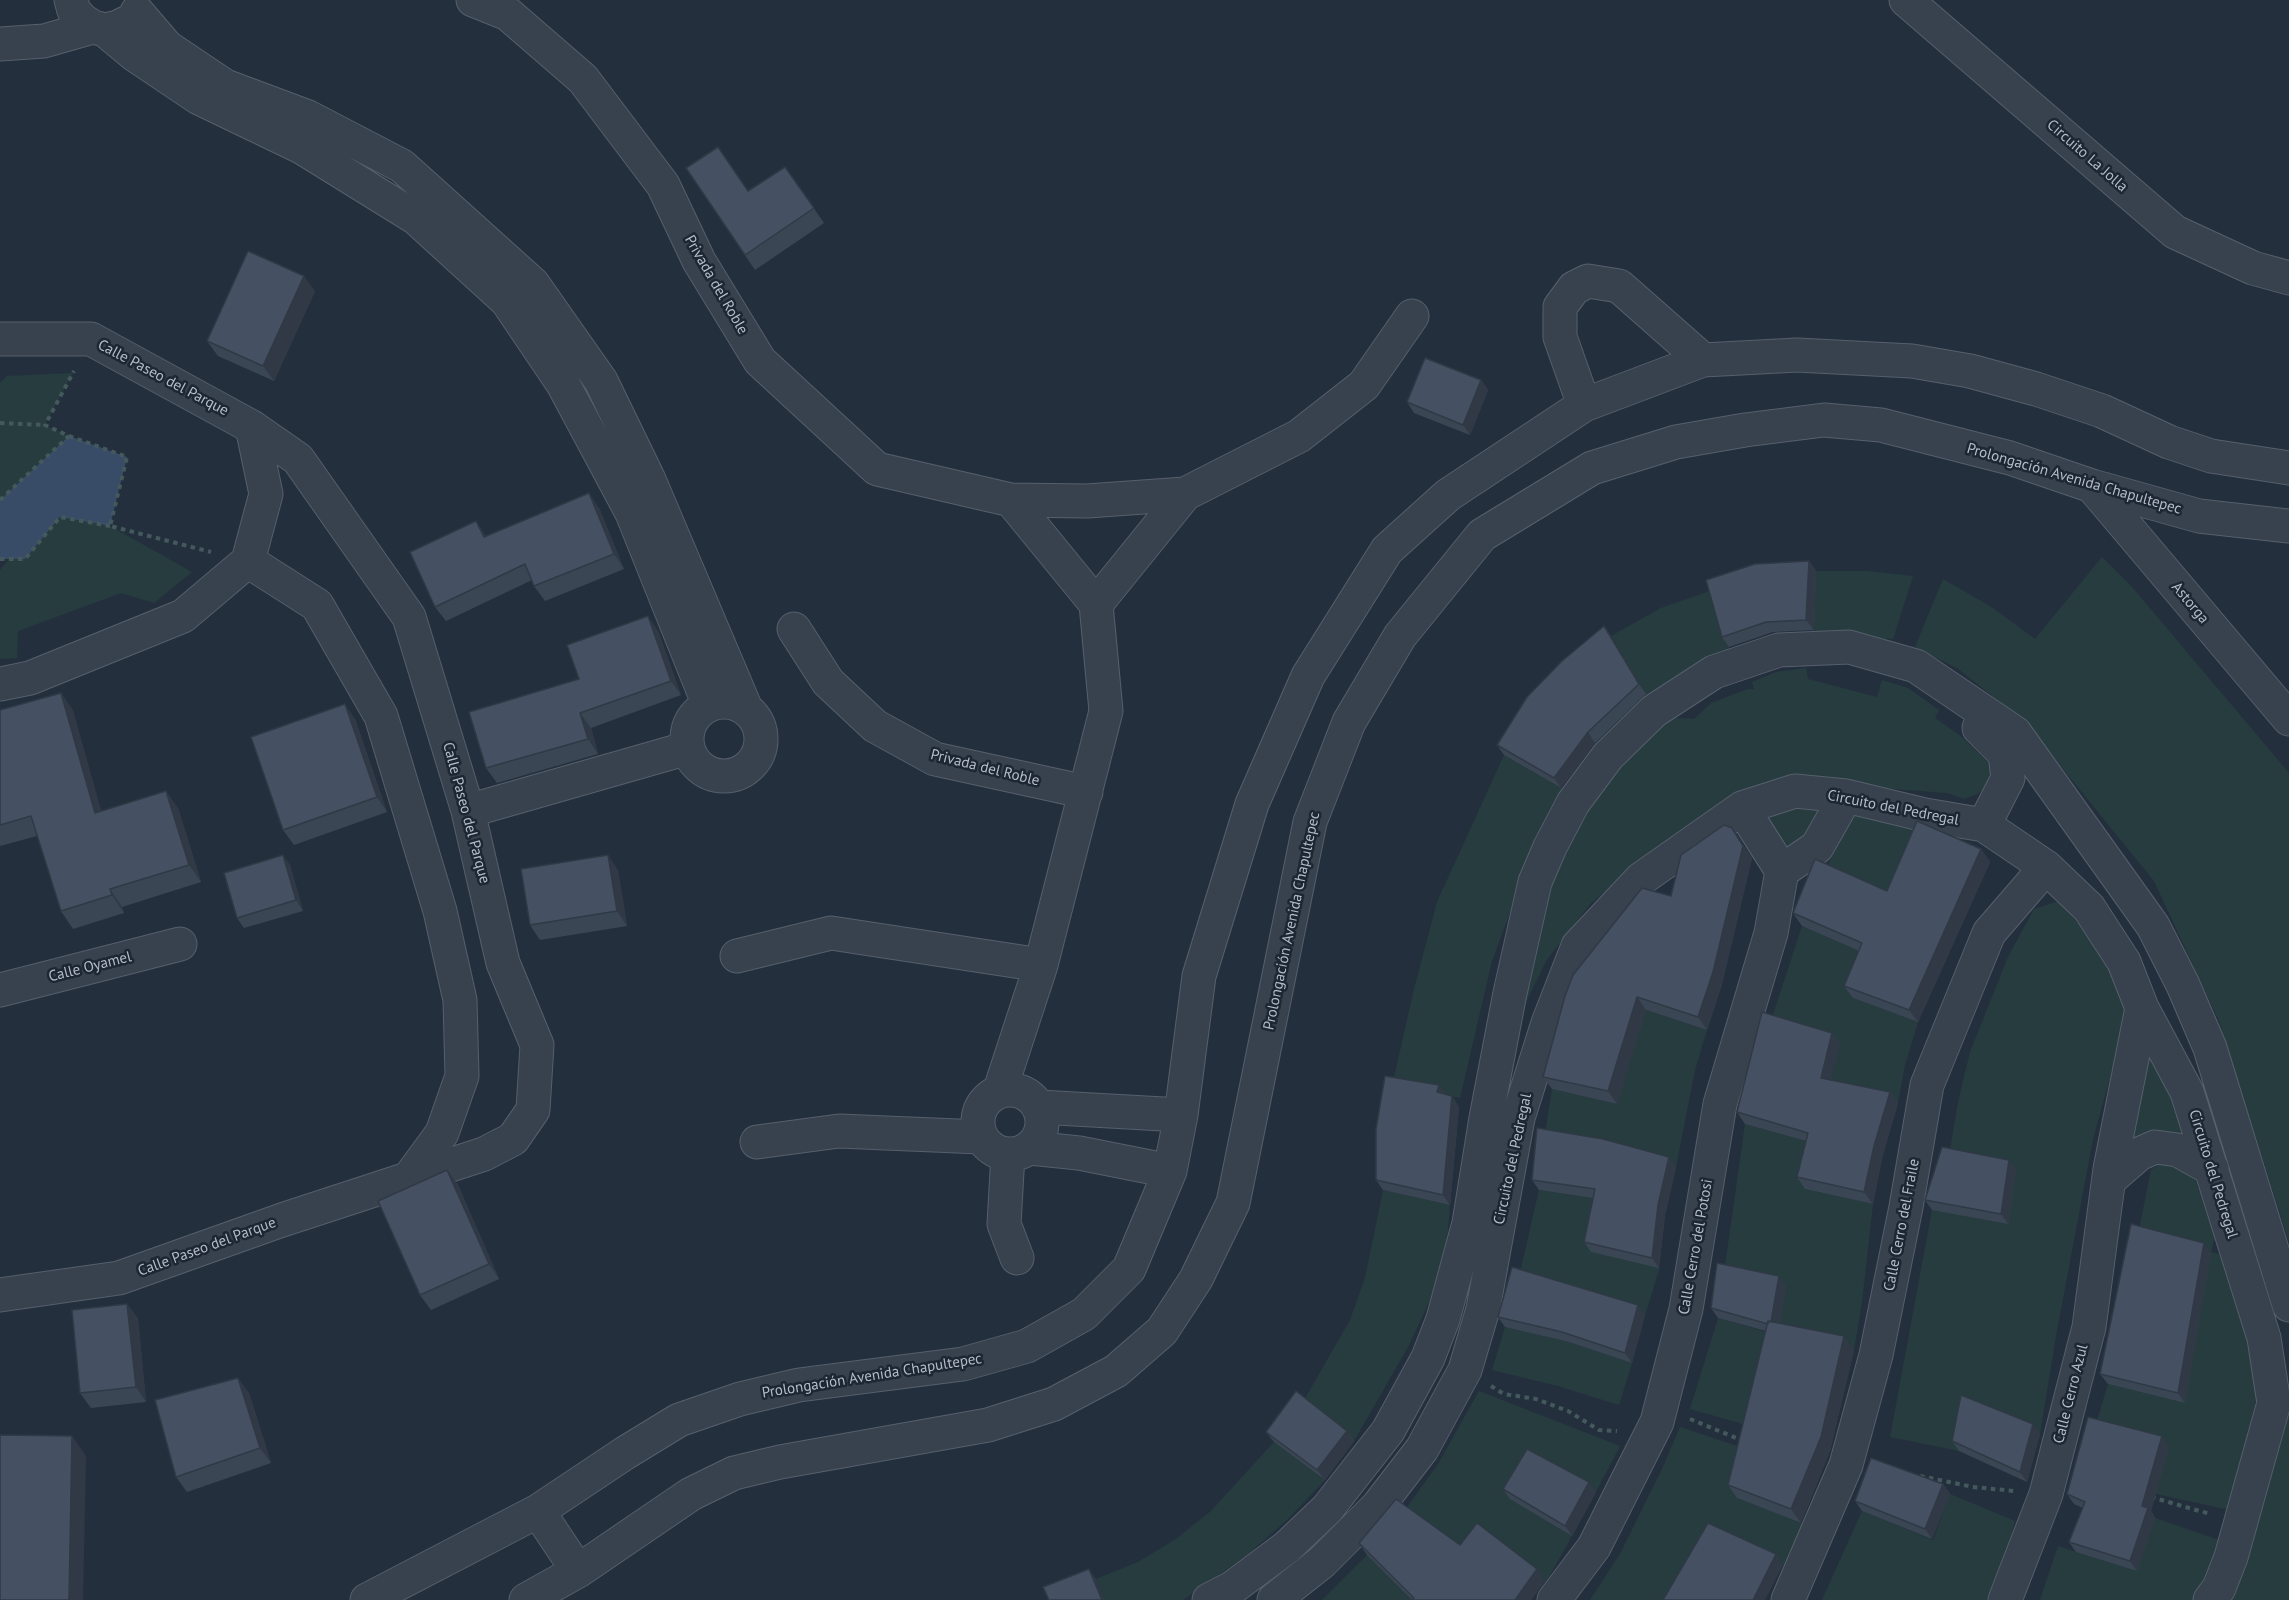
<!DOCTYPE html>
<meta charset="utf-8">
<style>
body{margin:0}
canvas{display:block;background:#242f3e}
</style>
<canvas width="2289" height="1600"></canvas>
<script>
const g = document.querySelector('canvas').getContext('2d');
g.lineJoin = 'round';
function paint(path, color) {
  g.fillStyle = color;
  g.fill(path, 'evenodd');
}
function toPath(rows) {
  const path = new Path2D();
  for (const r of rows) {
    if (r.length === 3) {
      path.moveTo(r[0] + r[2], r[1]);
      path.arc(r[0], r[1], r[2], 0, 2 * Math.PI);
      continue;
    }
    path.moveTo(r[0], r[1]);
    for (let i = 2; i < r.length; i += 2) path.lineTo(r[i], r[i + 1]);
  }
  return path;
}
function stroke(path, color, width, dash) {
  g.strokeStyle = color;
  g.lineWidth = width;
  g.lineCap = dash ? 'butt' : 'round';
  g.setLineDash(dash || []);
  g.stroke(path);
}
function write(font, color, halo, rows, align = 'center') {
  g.font = font + ' "PT Sans",sans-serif';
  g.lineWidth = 5;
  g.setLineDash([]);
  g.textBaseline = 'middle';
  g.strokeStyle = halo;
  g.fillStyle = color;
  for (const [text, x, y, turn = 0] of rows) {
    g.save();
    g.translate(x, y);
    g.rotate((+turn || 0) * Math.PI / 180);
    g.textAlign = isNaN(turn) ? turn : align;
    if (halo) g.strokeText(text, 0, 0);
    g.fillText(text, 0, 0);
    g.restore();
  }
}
const green = toPath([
 [73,373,45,425,69,436,0,500,0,383,7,376],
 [60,517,110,526,192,572,154,603,121,593,18,631,17,658,0,659,0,570,9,559,25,559],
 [2102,557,2132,587,2289,773,2289,1242,2219,1021,2154,881,2024,721,1957,668,1915,647,1943,579,1993,608,2035,639],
 [1816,571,1865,571,1913,576,1893,639,1813,636],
 [1713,590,1731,654,1648,698,1611,636,1661,608],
 [1806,668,1808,679,1877,697,1882,680,1908,688,1939,710,1935,718,1962,737,1991,765,1990,782,1979,793,1964,799,1947,793,1838,785,1675,837,1591,903,1546,961,1512,1031,1535,908,1582,808,1662,717,1694,719,1711,703,1748,689,1754,689,1752,682,1776,672],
 [1504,755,1564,790,1543,825,1492,961,1460,1098,1392,1086,1414,989,1437,902],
 [1844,796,1783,870,1748,808],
 [1856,810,1926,833,1895,904,1824,872],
 [2059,901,2093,941,2130,1006,2093,1139,2056,1336,2040,1434,1968,1406,1959,1451,1890,1437,1932,1210,1949,1157,1958,1102,1970,1052,2008,957,2034,909],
 [1802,926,1870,956,1853,998,1918,1022,1905,1065,1898,1103,1829,1090,1770,1024],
 [2142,1009,2207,1162,2180,1146,2122,1166],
 [1645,1010,1707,1030,1695,1070,1676,1167,1544,1139,1552,1089,1617,1104],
 [1745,1124,1816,1144,1805,1189,1873,1204,1862,1302,1854,1350,1778,1335,1754,1427,1690,1409,1718,1318,1777,1335,1724,1273],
 [2164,1160,2193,1173,2215,1237,2211,1252,2223,1255,2247,1326,2257,1396,2230,1510,2156,1494,2095,1427,2108,1384,2185,1403,2138,1235,2151,1170],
 [1383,1190,1450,1205,1446,1255,1430,1300,1408,1347,1354,1441,1303,1402,1350,1320,1365,1278],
 [1539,1190,1602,1199,1592,1252,1660,1267,1645,1315,1519,1277],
 [1505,1327,1569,1342,1632,1363,1619,1405,1558,1386,1492,1370],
 [1479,1391,1620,1446,1596,1492,1535,1459,1510,1498,1572,1536,1546,1582,1485,1534,1468,1557,1405,1510,1438,1464],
 [2289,1403,2289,1600,2210,1600],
 [1680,1427,1749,1450,1737,1498,1803,1524,1785,1566,1716,1534,1676,1600,1590,1600,1620,1554,1661,1471],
 [1274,1442,1325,1480,1287,1520,1248,1554,1183,1600,1105,1600,1096,1579,1138,1562,1176,1539,1211,1511],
 [1950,1494,2015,1521,2003,1565,1988,1600,1822,1600,1862,1511,1933,1540],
 [2155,1518,2219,1540,2201,1593,2195,1600,2040,1600,2058,1546,2137,1571],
 [1367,1555,1412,1600,1322,1600]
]);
const water = toPath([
 [69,436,127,457,110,526,60,517,25,559,0,559,0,500]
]);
const path = toPath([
 [0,423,45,425],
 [69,436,127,457,110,526,211,552],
 [0,500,69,436,45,425,74,371],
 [0,559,25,559,60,517,110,526],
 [1491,1386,1504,1394,1536,1399,1568,1411,1599,1430,1617,1431],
 [1690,1419,1741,1440],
 [1920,1476,1973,1487,2014,1491],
 [2151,1497,2210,1514]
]);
const minor = toPath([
 [71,0,74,11,82,20,93,27,105,30,118,27,126,23],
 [473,0,508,14,583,79,663,185,699,261,760,361,877,469,1011,500,1087,501,1185,494,1299,436,1364,385,1412,316],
 [1906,0,2175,232,2253,268,2289,278],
 [137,12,167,47,225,86,308,117,402,166,533,284,601,381,649,480,746,709],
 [105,30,135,55,199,98,303,148,416,218,507,301,563,384,632,513,709,705],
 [0,44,44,41,93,27],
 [0,339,91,339,252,427,298,459,409,617,468,811,503,963,537,1045,533,1110,513,1139,484,1154,282,1220,119,1278,0,1295],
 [1584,405,1560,337,1560,307,1574,288,1588,281,1619,286,1703,360],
 [2092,486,2289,719],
 [248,561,317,605,381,716,440,911,460,1000,462,1076,442,1133,409,1178],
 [1096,604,1185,494],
 [794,629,828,682,875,726,935,759,1086,792],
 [0,684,30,678,183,616,248,561,266,494,252,427],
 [724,739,37],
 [1979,728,2005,754,2008,778,1984,825],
 [468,811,688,748],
 [1782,871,1817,847,1846,796],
 [737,956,831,933,1041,965],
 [0,990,180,944],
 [1010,1122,32],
 [1000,1090,1041,965,1106,711,1096,604,1011,500],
 [1039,1107,1181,1115],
 [757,1142,839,1131,981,1137],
 [1030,1148,1079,1153,1170,1171],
 [1008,1154,1004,1224,1017,1258],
 [2109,1180,2139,1154,2155,1147,2178,1150,2212,1169],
 [538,1511,578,1571],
 [367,1600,538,1511,625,1453,679,1420,740,1399,799,1385,963,1364,1027,1346,1084,1314,1129,1269,1170,1171,1181,1115,1199,976,1252,804,1308,676,1387,550,1448,495,1584,405,1703,360,1797,355,1912,361,1970,371,2036,389,2102,411,2169,442,2211,456,2289,468],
 [526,1600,578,1571,691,1494,734,1473,780,1462,988,1425,1054,1404,1116,1371,1162,1331,1196,1279,1233,1203,1310,822,1349,722,1400,636,1482,535,1592,468,1676,442,1745,430,1824,420,1881,425,2010,458,2092,486,2199,516,2289,526],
 [1209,1600,1232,1588,1287,1547,1327,1509,1388,1431,1428,1358,1443,1319,1469,1223,1486,1118,1510,993,1535,882,1550,847,1573,803,1608,756,1654,711,1714,672,1779,650,1849,647,1916,666,2015,733,2153,926,2183,985,2210,1048,2289,1305],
 [1274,1600,1322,1562,1378,1506,1422,1449,1465,1370,1483,1309,1518,1118,1548,1023,1578,946,1641,879,1742,808,1795,791,1846,796,1925,815,1984,825,2046,867,2089,908,2124,962,2142,1008,2187,1092,2264,1338,2274,1403,2231,1557,2219,1588,2210,1600],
 [1554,1600,1594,1547,1657,1422,1686,1309,1720,1104,1771,933,1782,871,1742,808],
 [1788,1600,1846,1465,1876,1355,1906,1207,1927,1085,1989,933,2046,867],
 [2005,1600,2046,1494,2089,1327,2110,1169,2142,1008]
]);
const wall = toPath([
 [785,167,824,223,755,270,686,168,749,191],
 [315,291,274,381,218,356,207,341],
 [1481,380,1488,390,1470,435,1414,413,1407,402],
 [599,508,624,569,545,601,534,586,532,580,446,621,435,607,486,536],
 [1809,561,1816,571,1814,630,1773,632,1729,647,1722,637],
 [1604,626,1646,694,1595,743,1561,788,1504,755,1497,745],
 [658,631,681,695,591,728,598,754,497,783,486,768,579,679],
 [61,693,73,711,101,811,178,808,201,882,122,907,124,913,73,929,61,911,37,836,0,846,0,710],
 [355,719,387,812,294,845,283,830],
 [1740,841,1752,858,1722,984,1707,1030,1646,1010,1617,1104,1552,1089,1543,1077,1671,896],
 [1981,849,1990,862,1918,1022,1853,998,1844,986,1859,951,1802,926,1793,913,1887,891],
 [290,865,303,911,244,928,237,918],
 [618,870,627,926,540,940,530,925],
 [1832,1033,1840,1044,1831,1080,1890,1092,1898,1103,1882,1158,1873,1204,1805,1189,1797,1177,1806,1141,1745,1124,1737,1112],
 [1439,1085,1445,1094,1452,1096,1459,1107,1450,1205,1383,1190,1376,1180],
 [2009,1160,2016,1170,2008,1224,1932,1210,1925,1200],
 [1676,1167,1665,1215,1659,1268,1591,1252,1584,1242,1593,1198,1539,1190,1532,1180],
 [447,1170,458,1185,499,1279,431,1310,420,1295],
 [2211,1253,2185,1403,2108,1384,2100,1374],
 [1786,1286,1780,1323,1854,1350,1830,1451,1801,1523,1737,1498,1728,1485,1766,1331,1718,1318,1711,1308],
 [127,1304,138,1319,146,1402,91,1408,80,1393],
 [1645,1315,1632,1363,1569,1342,1505,1327,1498,1317],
 [249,1393,271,1463,187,1492,176,1477],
 [1347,1431,1354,1441,1325,1480,1274,1442,1266,1432],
 [2040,1434,2027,1482,1959,1451,1952,1441],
 [2169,1446,2151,1511,2155,1518,2137,1571,2076,1552,2069,1542,2083,1508,2074,1504,2067,1494],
 [1943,1484,1950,1494,1932,1539,1862,1511,1855,1501],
 [1503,1489,1596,1492,1572,1536,1510,1499],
 [1359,1543,1460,1545,1545,1581,1531,1600,1412,1600,1367,1555]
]);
const shadedWall = toPath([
 [304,276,315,291,274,381,263,366],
 [1481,380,1488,390,1470,435,1463,425],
 [589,493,599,508,624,569,614,554],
 [476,521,486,536,484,537],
 [1809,561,1816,571,1814,630,1806,620],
 [648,616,658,631,681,695,671,681],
 [1604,626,1611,636,1646,694,1639,684],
 [61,693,73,711,107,831,95,813],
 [345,704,355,719,387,812,377,797],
 [580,713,591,728,598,754,588,739],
 [1588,732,1595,743,1561,788,1554,778],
 [166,791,178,808,201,882,189,865],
 [1732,828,1752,858,1722,984,1707,1030,1698,1017],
 [1981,849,1990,862,1918,1022,1909,1010],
 [283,855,290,865,303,911,296,900],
 [608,855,618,870,627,926,617,911],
 [110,889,122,907,124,913,112,895],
 [1637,997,1646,1010,1617,1104,1608,1091],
 [1832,1033,1840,1044,1829,1090,1821,1078],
 [1439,1085,1446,1096,1437,1092],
 [1890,1092,1898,1103,1882,1158,1873,1204,1864,1192,1874,1146],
 [1452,1096,1459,1107,1450,1205,1443,1195],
 [1669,1157,1676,1167,1665,1215,1659,1268,1652,1258,1658,1205],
 [2009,1160,2016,1170,2008,1224,2001,1214],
 [447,1170,458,1185,499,1279,489,1264],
 [2204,1243,2211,1253,2185,1403,2178,1393],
 [1779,1276,1786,1286,1778,1335,1771,1325],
 [127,1304,138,1319,146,1402,136,1387],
 [1638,1305,1645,1315,1632,1363,1625,1353],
 [1844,1336,1854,1350,1830,1451,1801,1523,1791,1509],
 [238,1378,249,1393,271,1463,260,1448],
 [2033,1424,2040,1434,2027,1482,2020,1472],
 [1347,1431,1354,1441,1325,1480,1317,1470],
 [72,1436,86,1456,83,1600,69,1600],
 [2162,1436,2169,1446,2151,1511,2155,1518,2137,1571,2130,1561,2142,1506],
 [1589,1482,1596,1492,1572,1536,1565,1526],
 [1943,1484,1950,1494,1932,1539,1925,1529],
 [1776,1554,1783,1565,1765,1600,1753,1600],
 [1089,1569,1096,1579,1105,1600,1102,1600],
 [1537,1569,1545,1581,1531,1600,1515,1600]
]);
const building = toPath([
 [718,147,748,191,785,167,814,208,745,255,686,168,718,147],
 [248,251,304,276,263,366,207,341,248,251],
 [1425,358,1481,380,1463,425,1407,402,1425,358],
 [589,493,614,554,534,586,525,564,435,607,410,552,476,521,484,537,589,493],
 [1809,561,1806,620,1766,622,1722,637,1706,580,1755,564,1809,561],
 [648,616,671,681,580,713,588,739,486,768,469,712,579,679,567,645,648,616],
 [1604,626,1639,684,1588,732,1554,778,1497,745,1527,697,1562,661,1604,626],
 [61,693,95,813,166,791,189,865,110,889,112,895,61,911,31,816,0,825,0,710,61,693],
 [345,704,377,797,283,830,251,737,345,704],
 [1917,821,1981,849,1909,1010,1844,986,1862,943,1793,913,1815,859,1887,891,1917,821],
 [1724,825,1732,828,1743,846,1713,972,1698,1017,1637,997,1608,1091,1543,1077,1565,996,1573,975,1642,888,1671,896,1681,855,1724,825],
 [283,855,296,900,237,918,224,873,283,855],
 [608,855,617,911,530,925,521,869,608,855],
 [1762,1012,1832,1033,1821,1078,1890,1092,1874,1146,1864,1192,1797,1177,1808,1133,1737,1112,1762,1012],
 [1385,1076,1439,1085,1437,1092,1452,1096,1443,1195,1376,1180,1376,1129,1385,1076],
 [1537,1128,1603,1139,1669,1157,1658,1205,1652,1258,1584,1242,1595,1189,1532,1180,1537,1128],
 [1942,1147,2009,1160,2001,1214,1925,1200,1942,1147],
 [447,1170,489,1264,420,1295,378,1201,447,1170],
 [2131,1224,2204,1243,2178,1393,2100,1374,2131,1224],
 [1717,1263,1779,1276,1771,1322,1768,1321,1768,1324,1711,1308,1717,1263],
 [1512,1267,1638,1305,1625,1353,1562,1332,1498,1317,1512,1267],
 [127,1304,136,1387,80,1393,72,1310,127,1304],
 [1768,1321,1844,1336,1821,1437,1791,1509,1728,1485,1768,1321],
 [238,1378,260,1448,176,1477,155,1400,238,1378],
 [1296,1391,1347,1431,1317,1470,1266,1432,1296,1391],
 [1961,1395,2033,1424,2020,1472,1952,1441,1961,1395],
 [2088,1417,2162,1436,2142,1506,2148,1508,2130,1561,2069,1542,2085,1502,2067,1494,2088,1417],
 [0,1435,72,1436,69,1600,0,1600,0,1435],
 [1527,1449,1589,1482,1565,1526,1503,1489,1527,1449],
 [1871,1458,1943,1484,1925,1529,1855,1501,1871,1458],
 [1396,1499,1460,1545,1477,1523,1537,1569,1515,1600,1412,1600,1414,1598,1359,1543,1396,1499],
 [1708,1523,1776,1554,1753,1600,1663,1600,1708,1523],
 [1089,1569,1102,1600,1049,1600,1043,1587,1089,1569]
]);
const streetNames = [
 ["Circuito La Jolla",2087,156,41],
 ["Privada del Roble",716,285,60],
 ["Calle Paseo del Parque",163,378,28],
 ["Prolongación Avenida Chapultepec",2074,479,16],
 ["Astorga",2190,603,50],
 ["Privada del Roble",985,768,14],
 ["Circuito del Pedregal",1893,808,11],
 ["Calle Paseo del Parque",466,813,75],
 ["Prolongación Avenida Chapultepec",1292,921,-78],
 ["Calle Oyamel",90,967,-14],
 ["Circuito del Pedregal",1513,1159,-78],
 ["Circuito del Pedregal",2213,1174,73],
 ["Calle Cerro del Fraile",1902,1225,-79],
 ["Calle Paseo del Parque",207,1247,-20],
 ["Calle Cerro del Potosi",1696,1247,-80],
 ["Prolongación Avenida Chapultepec",872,1376,-9],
 ["Calle Cerro Azul",2071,1394,-76]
];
paint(green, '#263c3f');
paint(water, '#394c67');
stroke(minor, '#565f6c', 35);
stroke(path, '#44595c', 4, [4.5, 4.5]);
stroke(minor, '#38414e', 33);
paint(wall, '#3b4654');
paint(shadedWall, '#303945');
paint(building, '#455162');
stroke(building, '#303945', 1.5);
write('15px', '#b4bcc9', '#1d2633', streetNames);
</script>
